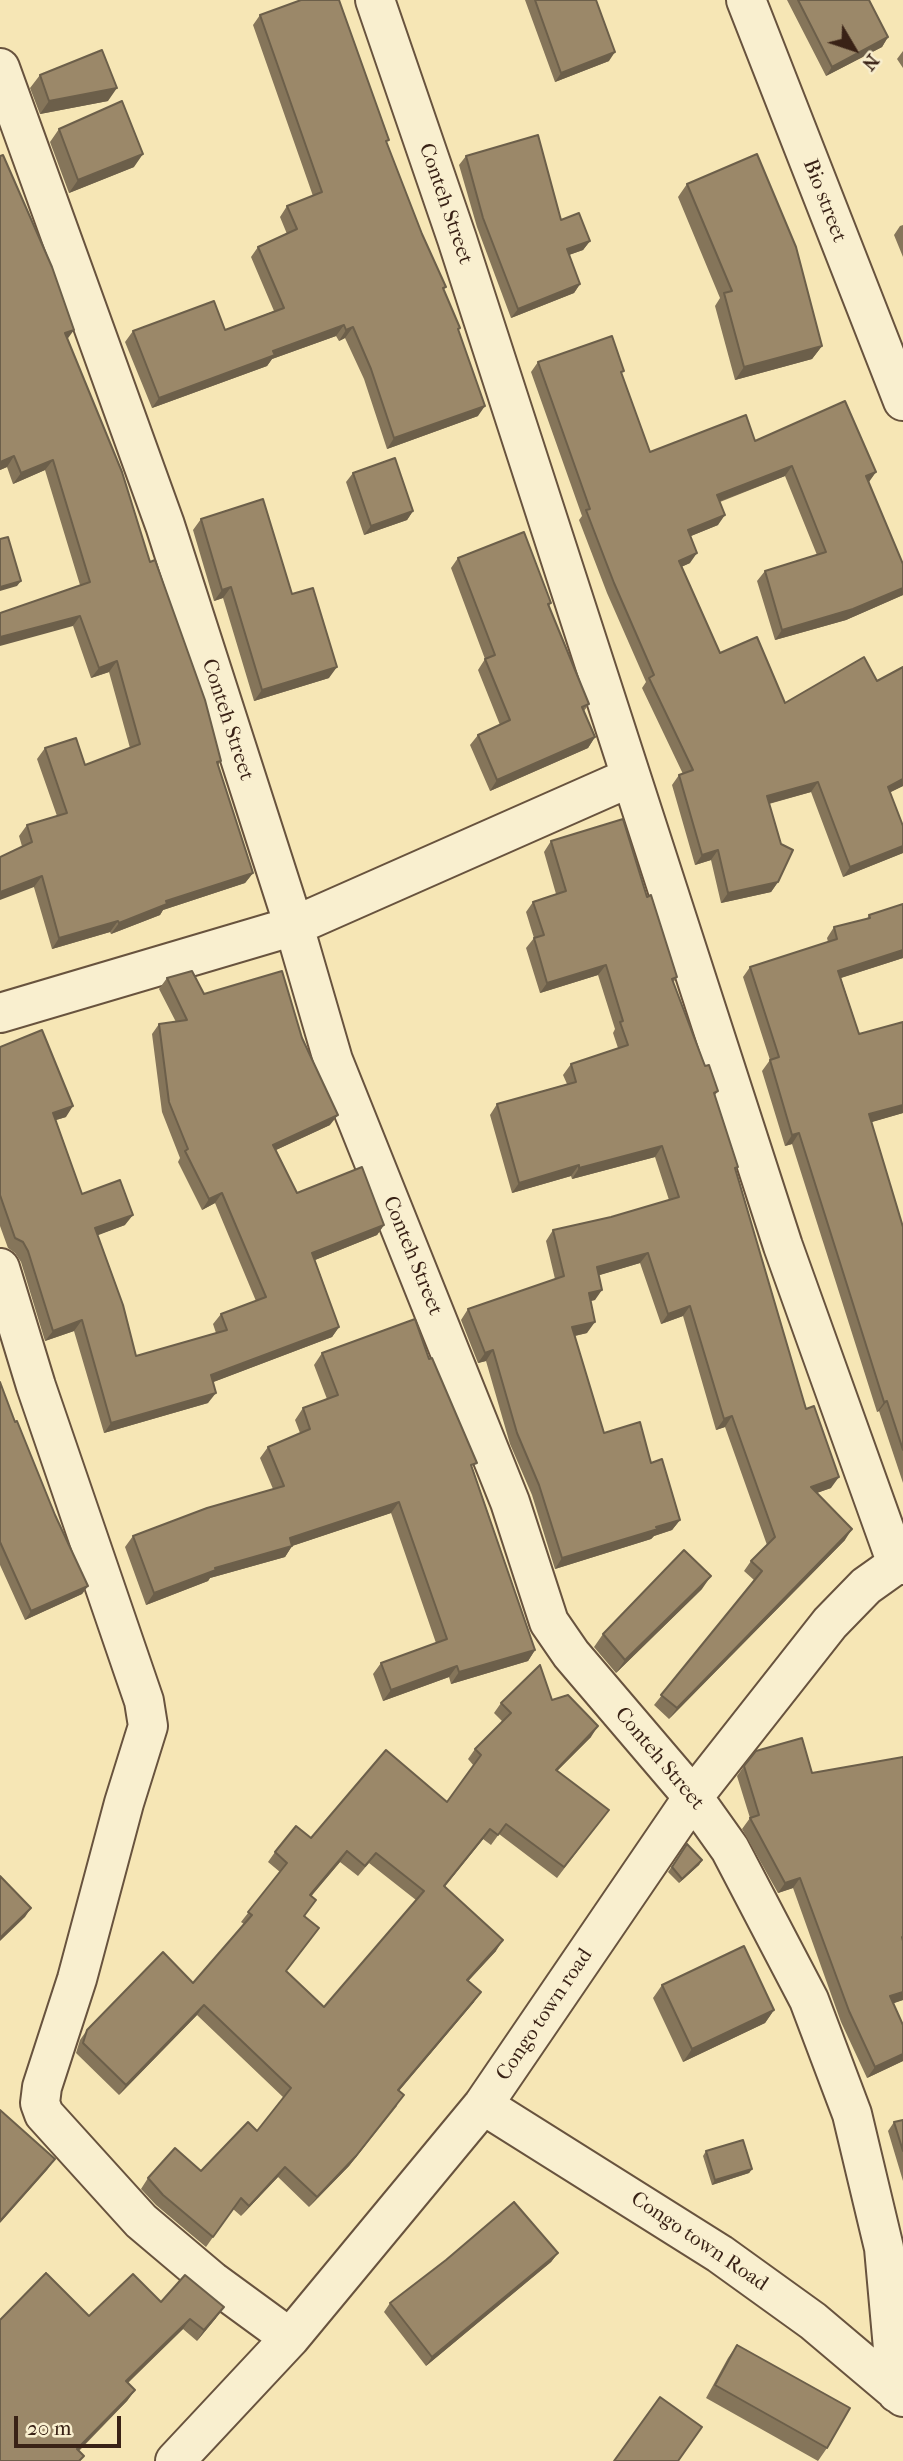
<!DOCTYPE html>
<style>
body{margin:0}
#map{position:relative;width:903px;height:2461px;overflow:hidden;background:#f6e6b5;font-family:"IM FELL French Canon",serif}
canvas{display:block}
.north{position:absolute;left:819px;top:14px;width:70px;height:70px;-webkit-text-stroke:5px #f9efcf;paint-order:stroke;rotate:129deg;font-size:19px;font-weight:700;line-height:28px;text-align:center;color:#392216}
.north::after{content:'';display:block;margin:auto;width:24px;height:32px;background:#392216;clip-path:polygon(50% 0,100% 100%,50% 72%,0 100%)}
.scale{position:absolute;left:14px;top:2416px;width:107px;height:32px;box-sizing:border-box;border:4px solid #392216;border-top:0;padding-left:9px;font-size:21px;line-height:24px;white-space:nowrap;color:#392216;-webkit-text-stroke:5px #f9efcf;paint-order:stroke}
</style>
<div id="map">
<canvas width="903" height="2461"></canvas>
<div class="north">N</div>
<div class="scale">20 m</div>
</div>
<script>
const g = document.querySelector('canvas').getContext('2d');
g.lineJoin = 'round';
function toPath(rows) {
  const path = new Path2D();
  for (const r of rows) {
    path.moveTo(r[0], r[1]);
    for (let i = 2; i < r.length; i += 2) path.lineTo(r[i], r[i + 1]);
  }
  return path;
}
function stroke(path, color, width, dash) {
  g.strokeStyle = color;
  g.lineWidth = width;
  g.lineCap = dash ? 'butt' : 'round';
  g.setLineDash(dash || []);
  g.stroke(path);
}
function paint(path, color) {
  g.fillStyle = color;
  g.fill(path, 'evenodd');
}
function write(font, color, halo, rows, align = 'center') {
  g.font = font + ' "IM FELL French Canon",serif';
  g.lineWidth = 5;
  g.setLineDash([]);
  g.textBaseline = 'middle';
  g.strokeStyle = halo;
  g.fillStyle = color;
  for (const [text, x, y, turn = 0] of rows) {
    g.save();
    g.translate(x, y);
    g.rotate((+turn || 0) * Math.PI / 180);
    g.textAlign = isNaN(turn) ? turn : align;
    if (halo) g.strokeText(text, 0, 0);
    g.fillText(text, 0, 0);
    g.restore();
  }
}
const street = toPath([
 [375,0,457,239,783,1246,897,1564],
 [746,0,903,401],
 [0,68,165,525,294,926,333,1060,510,1502,549,1622,571,1654,693,1797,730,1849,809,2000,852,2114,884,2248,897,2393],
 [0,1013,294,926,631,777],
 [0,1268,36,1386,144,1701,148,1726,124,1803,77,1979,42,2087,40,2103,44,2114,141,2221,212,2281,290,2338],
 [483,2105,720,2254,813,2321,903,2397],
 [175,2461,290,2338,483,2105,693,1797,830,1623,866,1586,897,1564,903,1565]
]);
const wall = toPath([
 [525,0,596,0,609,61,555,82],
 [787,0,869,0,888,37,882,47,826,76],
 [260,15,387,143,422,234,446,287,443,290,459,331,478,416,387,449,364,379,345,338,339,341,336,336,272,359,267,366,152,408,125,342,133,331,225,330,274,311,251,257,258,247,287,234,280,217,287,206,313,196,253,25],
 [903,51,903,68,897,59],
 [40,75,108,101,40,114,30,88],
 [59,129,134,167,69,193,50,142],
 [0,156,150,562,221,761,218,765,253,873,245,883,163,910,160,915,111,934,110,932,52,949,19,836,27,825,57,816,37,759,45,748,85,765,130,748,109,672,91,678,73,626,80,585,45,470,13,484,7,467,0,470],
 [466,156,590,241,583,250,569,255,580,284,574,293,511,318,477,227,459,165],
 [687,184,822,346,812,359,735,380,715,306,720,298,678,197],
 [903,225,903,257,894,235,900,226],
 [538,362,622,374,650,452,755,441,876,472,868,482,903,564,903,595,846,620,775,640,757,581,765,571,817,555,785,476,720,502,718,525,691,536,690,563,681,567,720,653,785,703,877,681,903,667,903,786,890,792,903,853,843,877,811,792,769,804,778,882,771,892,721,903,711,860,695,865,672,785,679,775,683,774,642,688,646,682,607,593,579,520,582,516,531,372],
 [353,473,413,511,407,520,364,535,346,482],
 [201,519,292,594,329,678,254,701,223,598,214,601,193,530],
 [458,558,551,603,549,606,589,704,584,711,595,737,588,748,490,791,470,745,478,735,500,725,478,670,485,659,451,568],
 [551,841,647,897,677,977,673,983,705,1066,718,1091,715,1095,738,1167,736,1170,806,1409,831,1488,816,1493,845,1540,669,1719,654,1705,754,1580,744,1571,751,1561,767,1545,725,1427,716,1430,683,1316,661,1324,640,1263,599,1275,595,1300,590,1301,587,1333,575,1336,604,1433,651,1463,680,1520,672,1530,654,1536,651,1539,555,1569,532,1495,510,1444,486,1361,478,1363,461,1320,468,1309,555,1279,546,1241,553,1230,611,1217,669,1200,655,1157,572,1179,571,1176,512,1193,490,1115,497,1104,567,1084,563,1075,571,1064,618,1048,613,1033,615,1029,598,975,540,993,526,948,534,938,526,912,533,902,556,894,544,852],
 [903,904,903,958,841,978,859,1034,903,1113,871,1122,903,1227,903,1483,879,1411,877,1412,792,1144,785,1146,762,1071,770,1060,743,977,750,967,828,942,827,938,834,927,867,919,869,915],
 [167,978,302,1038,330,1125,276,1150,297,1193,384,1225,377,1235,315,1260,339,1327,332,1337,213,1382,208,1403,104,1433,74,1331,45,1341,21,1262,15,1253,8,1248,0,1226,0,1047,66,1117,56,1120,82,1194,125,1225,97,1235,136,1356,216,1333,213,1324,221,1314,256,1301,215,1203,202,1210,178,1162,180,1158,162,1112,152,1034,159,1024,176,1022,159,989],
 [322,1353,429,1359,473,1469,535,1650,528,1661,451,1684,449,1677,383,1701,373,1674,381,1663,436,1643,391,1513,292,1546,285,1557,210,1578,208,1581,146,1605,125,1547,133,1536,273,1489,260,1458,268,1447,300,1433,295,1420,303,1408,327,1399,314,1365],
 [0,1382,15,1422,55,1515,88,1586,82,1594,25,1620,0,1565],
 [702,1589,616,1673,594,1647,603,1634],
 [552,1700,591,1737,557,1771,609,1810,557,1878,499,1834,491,1845,483,1839,445,1886,496,1951,468,1981,474,2002,399,2091,397,2106,349,2166,309,2207,278,2177,241,2216,233,2209,206,2247,156,2205,141,2189,148,2178,201,2171,257,2131,284,2098,197,2015,119,2095,76,2053,80,2040,87,2030,193,1983,244,1924,241,1922,280,1872,268,1862,275,1852,311,1838,447,1802,474,1766,468,1759,475,1749,503,1722,494,1713,501,1703],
 [340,1862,358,1876,369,1863,416,1900,324,2007,286,1971,312,1938,305,1917,311,1896],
 [903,1757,903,2000,893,2003,903,2061,867,2078,841,2022,793,1888,778,1893,742,1829,750,1818,737,1776,744,1766,812,1773],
 [687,1844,702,1860,699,1865,679,1883,668,1872],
 [662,1985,774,2010,765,2023,683,2062,653,1998],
 [903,2120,903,2181,888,2131,894,2122],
 [706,2151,752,2169,749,2173,712,2185,703,2156],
 [558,2253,551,2262,426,2366,384,2312,390,2303],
 [161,2302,216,2318,197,2341,183,2329,128,2383,135,2390,127,2401,79,2451,84,2456,80,2461,0,2461,89,2316],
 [737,2345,827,2448,818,2461,706,2398,728,2358]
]);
const shadedWall = toPath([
 [888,37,882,47,826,76,832,67],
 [615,52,609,61,555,82,561,73],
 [117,88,108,101,40,114,49,101],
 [143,154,134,167,69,193,78,180],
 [590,241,583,250,560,258,567,249],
 [580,284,574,293,511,318,518,309],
 [344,325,336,336,272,359,267,366,152,408,159,398,273,351],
 [353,327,345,338,339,341,346,330],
 [74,330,66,341,65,333],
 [822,346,812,359,735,380,744,367],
 [485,406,478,416,387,449,394,438],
 [14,456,7,467,0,470,0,462],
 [53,460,45,470,13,484,21,473],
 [792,466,785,476,710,505,717,495],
 [876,472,869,482,859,486,866,476],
 [413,511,407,520,364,535,371,526],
 [725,515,718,525,681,540,688,530],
 [697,553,690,563,672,571,679,561],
 [21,581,17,586,0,591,0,587],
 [231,587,223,598,214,601,222,590],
 [903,588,903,595,846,620,775,640,782,630],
 [80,616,73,626,0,646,0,637],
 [117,661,109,672,91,678,99,668],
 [337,667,329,678,254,701,262,690],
 [595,737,588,748,490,791,497,780],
 [903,779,903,786,881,797,888,787],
 [818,782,811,792,760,806,767,796],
 [903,846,903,853,843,877,850,867],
 [718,850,711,860,695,865,702,855],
 [253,873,245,883,163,910,160,915,111,934,119,923,166,901],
 [42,876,34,887,0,900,0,892],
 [778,882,771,892,721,903,728,893],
 [118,921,110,932,52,949,59,938],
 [903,950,903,958,831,981,838,971],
 [606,965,598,975,540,993,547,983],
 [903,1105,903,1113,862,1125,869,1114],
 [73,1106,66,1117,46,1123,53,1113],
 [338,1115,330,1125,265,1155,273,1145],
 [799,1133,792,1144,785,1146,792,1135],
 [662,1146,655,1157,572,1179,579,1168],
 [579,1165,571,1176,512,1193,519,1183],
 [222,1193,215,1203,202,1210,209,1199],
 [133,1215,125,1225,88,1239,95,1228],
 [384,1225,377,1235,305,1264,312,1253],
 [648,1253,640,1263,590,1278,597,1267],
 [602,1290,595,1300,581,1303,589,1293],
 [690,1306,683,1316,661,1324,668,1314],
 [82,1320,74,1331,45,1341,53,1331],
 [595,1322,587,1333,565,1338,572,1327],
 [339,1327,332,1337,203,1386,211,1375],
 [493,1350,486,1361,478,1363,485,1353],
 [216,1393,208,1403,104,1433,111,1423],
 [887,1401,879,1411,877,1412,884,1402],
 [732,1416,725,1427,716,1430,724,1419],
 [839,1477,831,1488,803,1498,811,1487],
 [399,1502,391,1513,292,1546,285,1557,210,1578,208,1581,146,1605,154,1593,215,1568,290,1538],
 [680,1520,672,1530,654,1536,651,1539,555,1569,562,1558,656,1527],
 [852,1529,845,1540,669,1719,677,1708],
 [711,1576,702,1589,616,1673,625,1660],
 [88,1586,82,1594,25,1620,31,1611],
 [535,1650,528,1661,451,1684,459,1672],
 [457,1666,449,1677,383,1701,391,1690],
 [598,1726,591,1737,548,1780,556,1770],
 [490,1829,483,1839,437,1896,444,1886],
 [347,1851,340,1862,303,1906,310,1895],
 [702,1860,699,1865,679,1883,682,1879],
 [800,1878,793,1888,778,1893,785,1883],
 [31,1908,25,1917,0,1941,0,1938],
 [503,1940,496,1951,460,1990,467,1980],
 [481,1992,474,2002,390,2101,398,2090],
 [903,1992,903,2000,883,2007,890,1996],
 [204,2005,197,2015,119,2095,126,2085],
 [774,2010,765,2023,683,2062,692,2049],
 [903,2054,903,2061,867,2078,875,2067],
 [404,2095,349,2166,309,2207,317,2197],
 [55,2159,47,2170,0,2223,0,2221],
 [285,2167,278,2177,241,2216,249,2206],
 [752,2169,749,2173,712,2185,715,2180],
 [558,2253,551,2262,426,2366,432,2357],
 [224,2307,216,2318,197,2341,204,2330],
 [190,2319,183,2329,118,2392,126,2381],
 [135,2390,127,2401,69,2460,77,2449]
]);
const building = toPath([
 [301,0,339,0,389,140,386,141,422,234,446,287,443,288,460,328,458,329,485,406,394,438,371,369,353,327,346,330,344,325,273,351,275,355,159,398,133,331,214,301,225,330,284,308,258,247,297,229,287,206,322,192,260,15,301,0],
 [535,0,596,0,615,52,561,73,535,0],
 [798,0,869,0,888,37,832,67,798,0],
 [102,50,117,88,49,101,40,75,102,50],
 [122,101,143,154,78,180,59,129,122,101],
 [538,135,561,220,579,213,590,241,567,249,580,284,518,309,483,218,466,156,538,135],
 [757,154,796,247,822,346,744,367,724,293,732,291,687,184,757,154],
 [3,155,52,267,74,330,65,333,122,472,150,562,155,560,205,700,221,761,217,762,253,873,166,901,167,904,119,923,118,921,59,938,42,876,0,892,0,857,32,842,27,825,67,813,45,748,76,738,85,765,140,744,117,661,99,668,80,616,0,637,0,613,90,582,53,460,21,473,14,456,0,462,0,156,3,155],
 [612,336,624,371,621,372,650,452,746,415,755,441,845,401,876,472,866,476,903,564,903,588,853,609,782,630,765,571,826,552,792,466,717,495,725,515,688,530,697,553,679,561,720,653,757,637,785,703,864,657,877,681,903,667,903,779,888,787,903,826,903,846,850,867,818,782,767,796,781,844,793,850,778,882,728,893,718,850,702,855,679,775,693,770,649,678,654,675,614,583,586,510,590,509,538,362,612,336],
 [395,458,413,511,371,526,353,473,395,458],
 [263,499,292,594,313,588,337,667,262,690,231,587,222,590,201,519,263,499],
 [524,532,551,603,548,604,589,704,582,707,595,737,497,780,478,735,510,720,485,659,495,655,458,558,524,532],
 [8,537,21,581,0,587,0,539,8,537],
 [623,819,647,897,651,895,677,977,672,979,705,1066,709,1065,718,1091,714,1093,738,1167,735,1168,806,1409,814,1406,839,1477,811,1487,852,1529,677,1708,661,1695,762,1571,751,1561,775,1537,732,1416,724,1419,690,1306,668,1314,648,1253,597,1267,602,1290,589,1293,595,1322,572,1327,604,1433,640,1422,651,1463,662,1459,680,1520,656,1527,658,1529,562,1558,539,1485,517,1433,493,1350,485,1353,468,1309,564,1276,553,1230,611,1217,679,1197,662,1146,579,1168,579,1165,519,1183,497,1104,576,1082,571,1064,628,1045,620,1022,623,1021,606,965,547,983,534,938,544,935,533,902,566,891,551,841,623,819],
 [903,904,903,950,838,971,859,1034,903,1022,903,1105,869,1114,903,1227,903,1450,887,1401,884,1402,799,1133,792,1135,770,1060,779,1057,750,967,837,939,834,927,870,918,869,915,903,904],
 [192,971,204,994,282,971,302,1038,338,1115,273,1145,297,1193,362,1167,384,1225,312,1253,339,1327,211,1375,216,1393,111,1423,82,1320,53,1331,28,1251,23,1242,15,1238,0,1195,0,1047,42,1030,73,1106,53,1113,82,1194,120,1180,133,1215,95,1228,123,1305,136,1356,227,1330,221,1314,266,1297,222,1193,209,1199,185,1151,188,1149,169,1102,159,1024,187,1020,167,978,192,971],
 [415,1319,429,1359,432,1358,477,1463,471,1465,535,1650,459,1672,457,1666,391,1690,381,1663,447,1639,399,1502,290,1538,292,1546,215,1568,216,1570,154,1593,133,1536,207,1508,284,1486,268,1447,310,1429,303,1408,338,1395,322,1353,415,1319],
 [0,1382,15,1422,17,1421,55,1515,88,1586,31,1611,0,1542,0,1382],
 [684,1550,711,1576,625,1660,603,1634,684,1550],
 [540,1665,552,1700,568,1695,598,1726,556,1770,609,1810,564,1867,506,1824,498,1835,490,1829,444,1886,503,1940,467,1980,481,1992,398,2090,404,2095,356,2156,317,2197,285,2167,249,2206,241,2198,213,2237,163,2195,148,2178,175,2148,201,2171,248,2122,257,2131,291,2088,204,2005,126,2085,83,2043,87,2030,163,1952,193,1983,252,1915,248,1912,287,1863,275,1852,296,1826,311,1838,386,1750,447,1802,481,1755,475,1749,511,1713,501,1703,540,1665],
 [347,1851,365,1866,376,1853,424,1891,324,2007,286,1971,319,1928,304,1916,316,1900,310,1895,347,1851],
 [802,1738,812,1773,903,1757,903,1937,902,1937,903,1941,903,1992,890,1996,903,2025,903,2054,875,2067,849,2011,800,1878,785,1883,750,1818,759,1815,744,1766,756,1751,802,1738],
 [687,1844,702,1860,682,1879,672,1867,687,1844],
 [0,1876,31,1908,0,1938,0,1876],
 [744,1946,774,2010,692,2049,662,1985,744,1946],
 [0,2110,55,2159,0,2221,0,2110],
 [903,2120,903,2151,894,2122,903,2120],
 [743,2140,752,2169,715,2180,706,2151,743,2140],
 [514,2202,558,2253,432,2357,390,2303,446,2260,514,2202],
 [46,2273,89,2316,133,2274,161,2302,185,2275,224,2307,204,2330,190,2319,126,2381,135,2390,77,2449,84,2456,79,2461,0,2461,0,2320,46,2273],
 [737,2345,850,2408,827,2448,715,2385,737,2345],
 [660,2397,702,2427,678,2461,614,2461,660,2397]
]);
const streetNames = [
 ["Bio street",824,201,69],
 ["Conteh Street",445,204,71],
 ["Conteh Street",227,720,72],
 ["Conteh Street",412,1256,68],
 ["Conteh Street",659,1759,50],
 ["Congo town road",545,2015,-56],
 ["Congo town Road",699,2242,34]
];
stroke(street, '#68533e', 42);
stroke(street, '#f9efcf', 38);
paint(wall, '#85755a');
paint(shadedWall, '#6c5f4a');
paint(building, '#9b8869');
stroke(building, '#6c5f4a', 2);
write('21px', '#392216', '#f9efcf', streetNames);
</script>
